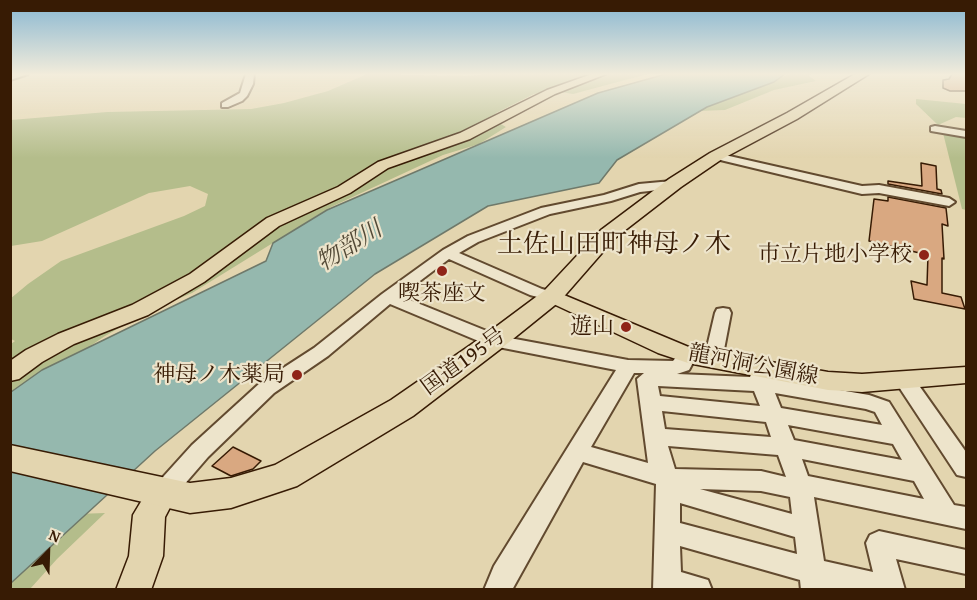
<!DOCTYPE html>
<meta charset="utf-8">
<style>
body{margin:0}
#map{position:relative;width:977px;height:600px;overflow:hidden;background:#e3d5af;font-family:"Gentium Book Plus",serif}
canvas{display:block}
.frame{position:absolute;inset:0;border:12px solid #371b04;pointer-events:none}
.north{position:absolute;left:18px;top:522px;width:60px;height:60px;-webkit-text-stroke:4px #ede4cb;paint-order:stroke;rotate:23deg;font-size:16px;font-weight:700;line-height:24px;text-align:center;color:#371b04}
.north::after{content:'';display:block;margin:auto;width:21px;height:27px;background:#371b04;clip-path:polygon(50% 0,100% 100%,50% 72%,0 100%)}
</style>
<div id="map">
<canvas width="977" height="600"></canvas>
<div class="frame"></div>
<div class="north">N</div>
</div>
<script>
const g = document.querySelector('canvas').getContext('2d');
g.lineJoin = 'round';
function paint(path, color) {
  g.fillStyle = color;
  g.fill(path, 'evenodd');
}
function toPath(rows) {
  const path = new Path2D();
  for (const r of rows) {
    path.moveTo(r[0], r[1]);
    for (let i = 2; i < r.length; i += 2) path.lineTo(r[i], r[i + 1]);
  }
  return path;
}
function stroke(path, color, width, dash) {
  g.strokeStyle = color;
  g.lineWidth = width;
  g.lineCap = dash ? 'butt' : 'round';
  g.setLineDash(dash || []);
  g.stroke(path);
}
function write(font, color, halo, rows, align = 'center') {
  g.font = font + ' "Gentium Book Plus","Noto Serif JP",serif';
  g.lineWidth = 4.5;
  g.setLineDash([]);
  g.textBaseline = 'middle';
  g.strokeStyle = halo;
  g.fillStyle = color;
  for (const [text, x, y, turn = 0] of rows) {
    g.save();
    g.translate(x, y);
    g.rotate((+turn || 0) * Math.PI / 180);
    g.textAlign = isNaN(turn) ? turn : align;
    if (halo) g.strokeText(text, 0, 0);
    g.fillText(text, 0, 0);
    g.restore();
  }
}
const green = toPath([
 [367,74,467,76,489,74,648,74,573,94,555,91,534,94,496,113,494,120,506,127,479,144,443,155,331,207,192,293,147,312,105,336,11,400,11,344,15,341,11,339,10,299,28,284,61,261,184,216,205,206,208,194,190,186,149,193,42,241,11,246,11,120,107,112,251,109,284,103,328,91],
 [788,74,811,74,809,76,816,81,774,90,725,110,700,111,707,104,753,90],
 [916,99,966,104,966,118,956,117,938,125,916,104],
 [943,133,966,137,966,210,962,209],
 [105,513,57,559,30,589,11,590,11,576,77,514]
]);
const water = toPath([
 [666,74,785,74,774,82,707,107,617,160,599,183,488,206,375,274,155,451,11,583,11,392,42,370,266,261,273,243,327,210,598,93,666,74]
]);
const building = toPath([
 [952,74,966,74,966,91,950,91,943,88,943,80,949,79,952,74],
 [921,163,936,166,937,189,941,190,942,194,888,184,888,181,922,186,921,163],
 [888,197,946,208,948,226,942,224,944,259,942,258,942,293,961,297,965,309,914,299,911,281,927,285,928,255,869,241,874,199,888,201,888,197],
 [233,447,261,461,253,469,231,476,212,466,233,447]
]);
const minor = toPath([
 [16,74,28,74,10,80,10,75,16,74],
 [246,74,254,74,253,84,247,96,242,101,228,107,222,107,222,103,240,93,246,74],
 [935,126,966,131,966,137,931,131,931,127,935,126],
 [716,153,862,186,879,185,949,198,955,202,949,206,879,193,862,194,712,158,710,156,716,153],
 [672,181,678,185,676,188,640,192,611,201,550,214,478,242,459,253,542,289,558,293,560,296,558,299,552,301,530,295,449,259,400,296,499,336,628,360,673,361,681,351,688,349,695,351,697,355,689,370,677,374,750,377,752,372,759,370,766,372,769,378,869,395,889,402,954,505,966,507,966,529,814,497,824,561,873,572,866,543,870,535,879,531,966,550,966,574,896,559,905,590,801,590,800,580,680,546,681,572,708,580,712,590,653,590,656,484,583,462,512,590,484,590,494,566,616,370,488,345,390,304,328,356,274,393,208,457,170,501,162,504,154,501,150,494,154,487,192,445,260,383,314,348,382,294,443,250,468,236,541,208,604,195,639,184,672,181],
 [634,373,644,373,637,379,648,463,591,447,634,373],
 [658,386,754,391,760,406,660,396,658,386],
 [775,393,866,409,875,412,882,425,781,408,775,393],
 [662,411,766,422,771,437,665,429,662,411],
 [788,425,893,444,902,460,794,440,788,425],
 [668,446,778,455,786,477,761,471,675,469,668,446],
 [802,459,914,481,924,499,808,476,802,459],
 [700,489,761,491,790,497,792,514,700,489],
 [680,503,795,537,797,554,680,523,680,503],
 [723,308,729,309,731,313,722,360,720,364,713,366,706,364,704,360,715,313,717,309,723,308],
 [906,375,913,377,966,452,966,477,957,475,899,387,896,382,899,377,906,375]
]);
const major = toPath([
 [592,74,606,74,555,94,470,139,388,168,350,193,279,226,204,282,148,315,74,344,42,362,19,379,10,381,10,361,26,350,58,334,132,305,190,274,267,218,338,187,378,162,460,133,547,90,592,74],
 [552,290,691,348,828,372,862,374,966,367,966,383,862,392,828,390,688,363,658,353,545,300,542,296,545,292,552,290],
 [162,481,173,485,177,494,165,517,163,556,151,590,116,590,129,556,133,515,151,485,162,481]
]);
const highway = toPath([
 [855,74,869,74,797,119,722,159,681,187,615,238,560,301,503,347,413,416,297,486,231,508,190,513,10,471,10,445,190,483,231,478,275,465,391,400,485,335,544,291,601,230,669,179,710,153,787,113,855,74]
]);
const markers = [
 [924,255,6,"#8f2418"],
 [442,271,6,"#8f2418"],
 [626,327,6,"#8f2418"],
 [297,375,6,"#8f2418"]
];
const poiNames = [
 ["市立片地小学校",912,255],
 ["喫茶座文",442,294,"center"],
 ["遊山",614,327],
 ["神母ノ木薬局",285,375]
];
const streetNames = [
 ["国道195号",464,362,-36],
 ["龍河洞公園線",753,366,11]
];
const waterNames = [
 ["物部川",350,247,-32]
];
const quarterNames = [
 ["土佐山田町神母ノ木",614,245]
];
paint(green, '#b4bd8b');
paint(water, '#95b8ae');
stroke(water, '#6f796a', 1.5);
paint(building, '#d9a881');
stroke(building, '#371b04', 1.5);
stroke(minor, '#624a2f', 4);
stroke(major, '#371b04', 3);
stroke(highway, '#371b04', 3);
paint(minor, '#ede4cb');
paint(major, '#e3d5af');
paint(highway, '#e3d5af');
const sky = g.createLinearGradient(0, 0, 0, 158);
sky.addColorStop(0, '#87b6d1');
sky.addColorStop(0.47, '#f2ecdb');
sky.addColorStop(1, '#f2ecdb00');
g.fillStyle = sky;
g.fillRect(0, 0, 977, 158);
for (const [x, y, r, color] of markers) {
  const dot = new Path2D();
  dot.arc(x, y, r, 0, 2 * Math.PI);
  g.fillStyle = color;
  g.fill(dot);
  stroke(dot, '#ede4cb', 2);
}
write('22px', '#371b04', '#ede4cb', poiNames, 'right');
write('22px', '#371b04', '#ede4cb', streetNames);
write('italic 24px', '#534a37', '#ede4cb', waterNames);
write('26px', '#371b04', '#ede4cb', quarterNames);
</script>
